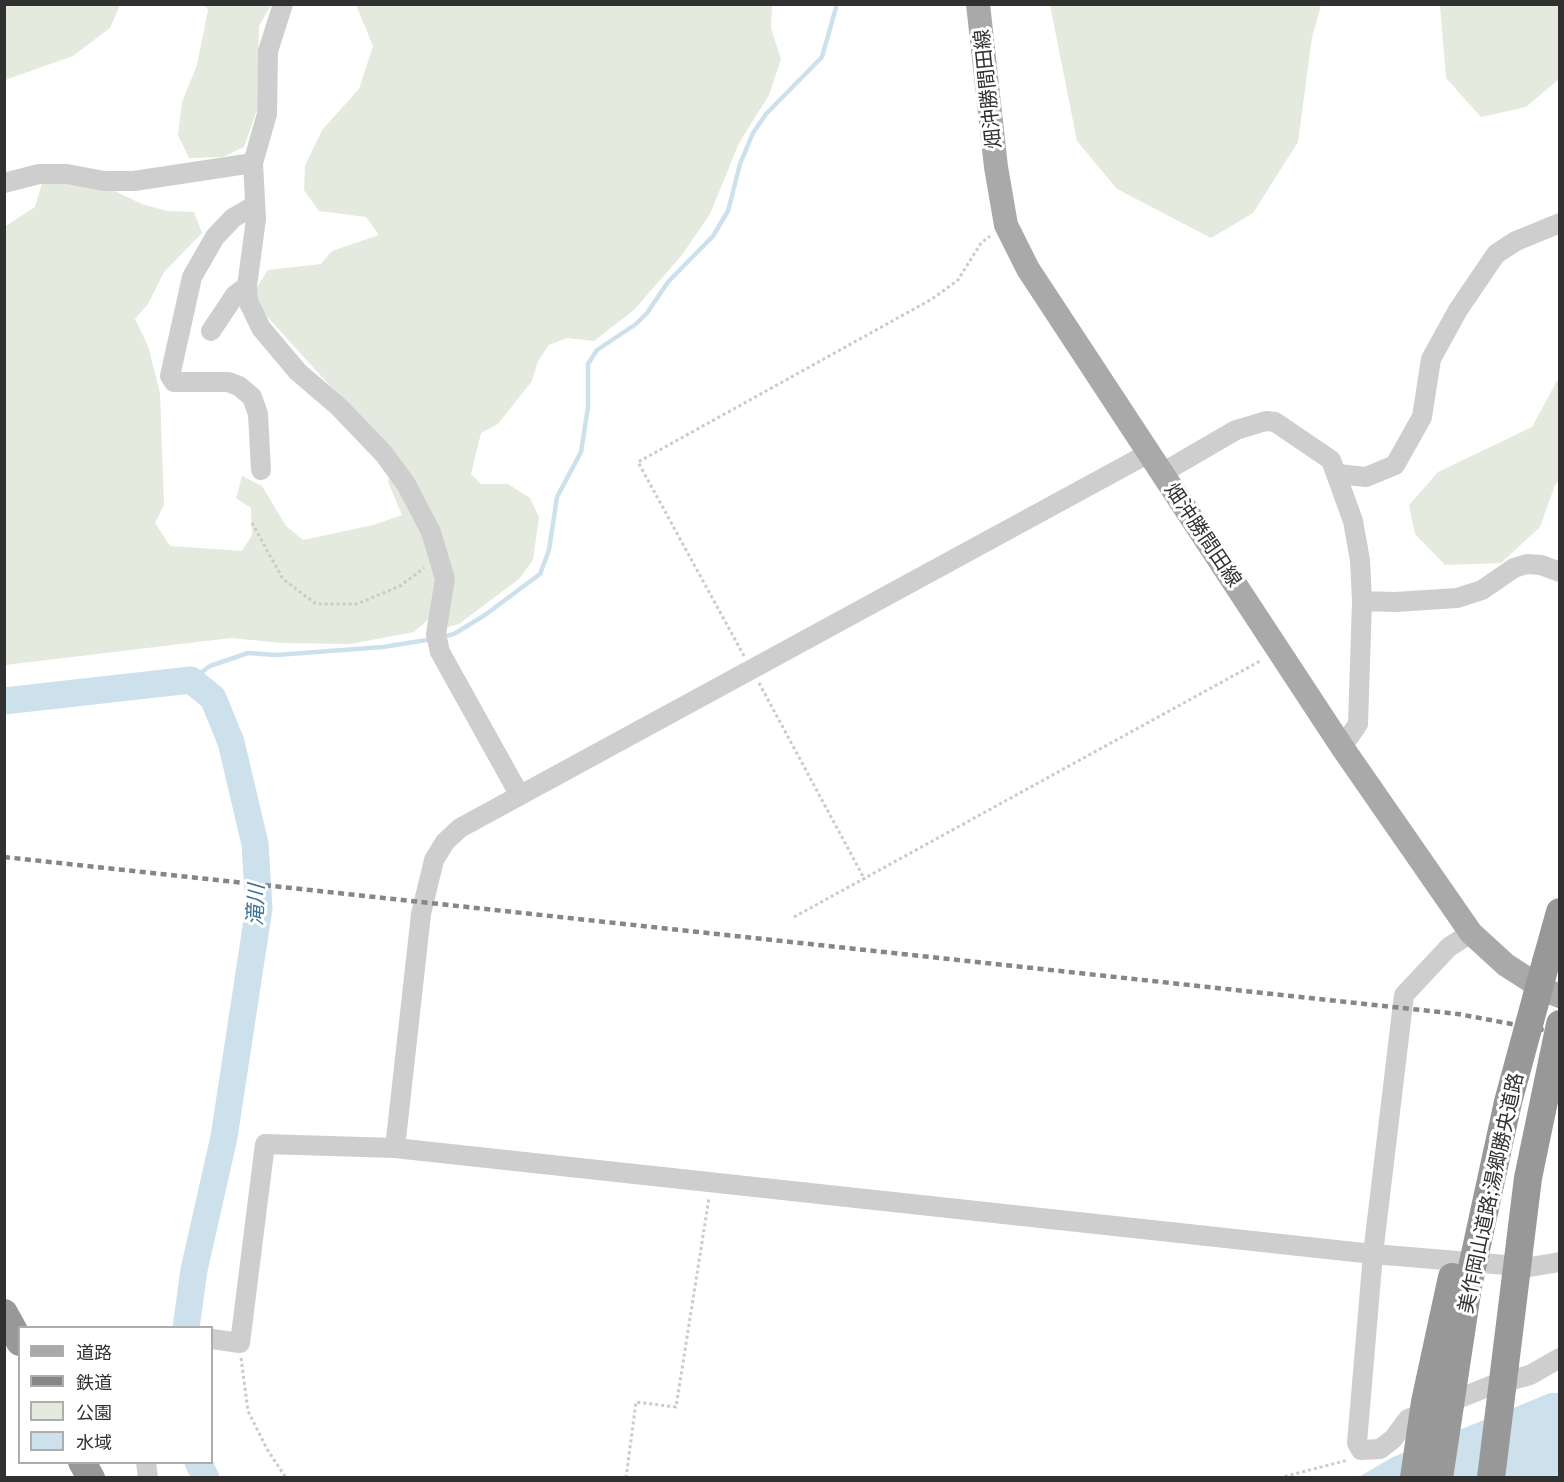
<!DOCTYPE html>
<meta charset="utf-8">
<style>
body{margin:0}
#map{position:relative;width:1564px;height:1482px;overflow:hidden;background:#fff;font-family:Lato,"Noto Sans JP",sans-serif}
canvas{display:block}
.frame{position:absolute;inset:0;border:6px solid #313131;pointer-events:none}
.legend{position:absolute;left:18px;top:1326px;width:195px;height:138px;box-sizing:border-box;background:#fff;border:2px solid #adadad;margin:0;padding:8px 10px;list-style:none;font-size:18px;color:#313131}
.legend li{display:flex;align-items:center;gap:12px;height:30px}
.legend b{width:30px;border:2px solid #adadad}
</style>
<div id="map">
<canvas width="1564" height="1482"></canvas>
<div class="frame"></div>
<ul class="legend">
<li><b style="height:8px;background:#a9a9a9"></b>道路</li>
<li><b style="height:8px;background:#868686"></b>鉄道</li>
<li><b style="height:16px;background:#e4eadd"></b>公園</li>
<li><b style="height:16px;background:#cde1ec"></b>水域</li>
</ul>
</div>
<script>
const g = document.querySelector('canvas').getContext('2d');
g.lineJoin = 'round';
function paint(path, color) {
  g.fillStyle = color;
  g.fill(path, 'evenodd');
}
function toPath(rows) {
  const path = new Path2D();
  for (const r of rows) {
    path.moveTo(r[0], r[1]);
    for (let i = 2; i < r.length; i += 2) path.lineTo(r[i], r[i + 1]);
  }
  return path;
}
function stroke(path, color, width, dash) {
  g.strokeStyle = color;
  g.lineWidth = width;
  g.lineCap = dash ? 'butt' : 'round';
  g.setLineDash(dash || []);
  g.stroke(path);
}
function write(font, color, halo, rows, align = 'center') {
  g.font = font + ' Lato,"Noto Sans JP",sans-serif';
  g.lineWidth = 6;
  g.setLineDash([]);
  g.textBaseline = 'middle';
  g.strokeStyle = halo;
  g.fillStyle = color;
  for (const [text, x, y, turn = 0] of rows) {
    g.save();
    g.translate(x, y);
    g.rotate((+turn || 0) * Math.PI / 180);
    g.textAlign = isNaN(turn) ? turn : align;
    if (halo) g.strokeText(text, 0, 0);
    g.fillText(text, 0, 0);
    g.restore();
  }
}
const green = toPath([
 [4,5,5,4,120,5,110,28,73,56,5,80],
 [205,5,271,5,259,26,257,110,244,147,223,157,189,158,178,135,182,102,197,65,208,10],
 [356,5,772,5,771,28,781,59,769,95,739,143,710,214,682,255,634,310,594,341,567,338,549,345,538,361,532,381,498,424,481,433,471,474,481,484,508,484,530,498,539,517,533,560,519,579,459,624,448,627,443,618,429,619,414,632,350,644,282,643,231,638,5,665,4,227,35,207,42,183,69,178,108,188,142,204,167,211,194,212,202,233,164,272,148,304,135,319,148,346,160,393,164,505,155,523,170,546,242,551,252,535,251,508,236,498,242,476,262,486,286,526,303,540,373,525,402,515,388,482,394,456,250,298,268,270,321,264,332,251,379,235,366,217,319,211,304,190,305,166,322,130,359,89,373,46],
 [1050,5,1321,5,1312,37,1298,142,1253,213,1211,238,1117,189,1077,141],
 [1440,5,1559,5,1559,79,1526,107,1481,117,1446,78],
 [1559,354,1559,481,1555,485,1540,527,1501,563,1445,565,1415,534,1409,505,1438,472,1532,427,1559,377]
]);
const water = toPath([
 [1550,1393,1559,1393,1559,1477,1357,1478,1393,1457]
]);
const stream = toPath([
 [442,637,454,634,485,615,540,574,549,550,557,497,581,452,588,407,588,364,597,350,636,324,647,313,668,282,713,236,728,211,740,164,753,133,766,114,822,57,837,4],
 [191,680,210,666,248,653,276,655,383,647,433,639]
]);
const river = toPath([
 [4,701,191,680,213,698,231,742,255,844,259,908,224,1137,194,1270,186,1328],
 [198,1462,206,1478]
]);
const path = toPath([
 [252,523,283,579,316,604,357,604,400,586,424,568],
 [744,656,638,462,932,299,958,280,981,243,990,236],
 [759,683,865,880],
 [794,917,1262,660],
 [241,1358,248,1411,267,1449,286,1478],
 [626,1478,636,1402,676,1407,709,1198],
 [1279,1478,1348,1460]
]);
const minor = toPath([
 [283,4,268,51,267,114,253,163,256,219,247,286,248,301,261,328,298,372,339,407,384,454,406,484,431,532,445,579,436,634,440,652,519,794],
 [4,183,39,174,67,174,104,181,134,181,253,163],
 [255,205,233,218,215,237,192,277,170,376,174,382,228,382,239,386,252,397,258,414,261,470],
 [211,331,235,295,247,286],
 [1162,473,1236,430,1266,421,1275,422,1331,460,1353,521,1360,560,1362,601,1358,724,1342,747],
 [1338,474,1366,477,1395,465,1422,417,1431,359,1458,310,1496,254,1516,241,1560,223],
 [1362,601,1395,602,1457,598,1482,590,1514,568,1527,564,1541,565,1560,572],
 [1471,933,1449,947,1404,995,1373,1254,1357,1443,1361,1450,1380,1449,1393,1439,1408,1419,1490,1386,1530,1375,1560,1358],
 [395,1148,421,914,434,860,445,842,460,828,1149,453],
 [212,1339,240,1343,265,1144,395,1148,1373,1254,1530,1267,1560,1262],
 [146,1462,148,1478]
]);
const major = toPath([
 [978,4,996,167,1006,225,1028,269,1342,747,1471,933,1506,965,1545,990,1560,996]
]);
const highway = toPath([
 [1546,962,1560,912],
 [4,1313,20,1342],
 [82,1462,91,1478]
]);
const rail = toPath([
 [4,857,1458,1014,1560,1033]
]);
const highwayBridge = toPath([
 [1414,1478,1425,1402,1452,1277],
 [1439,1478,1468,1286,1508,1102,1546,962],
 [1491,1478,1528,1178,1560,1024]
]);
const streetNames = [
 ["畑沖勝間田線",988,89,-96],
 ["畑沖勝間田線",1203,535,56],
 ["美作岡山道路;湯郷勝央道路",1491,1193,-78]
];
const waterNames = [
 ["滝川",256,905,-88]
];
paint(green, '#e4eadd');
paint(water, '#cde1ec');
stroke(stream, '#cde1ec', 4.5);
stroke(river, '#cde1ec', 27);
stroke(path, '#cbcbcb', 3, [3, 3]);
stroke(minor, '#cecece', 20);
stroke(major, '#a9a9a9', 24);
stroke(highway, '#989898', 28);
stroke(rail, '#868686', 4.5, [6, 4.5]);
stroke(highwayBridge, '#989898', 28);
write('20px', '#313131', '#fff', streetNames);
write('italic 21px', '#407492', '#fff', waterNames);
</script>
